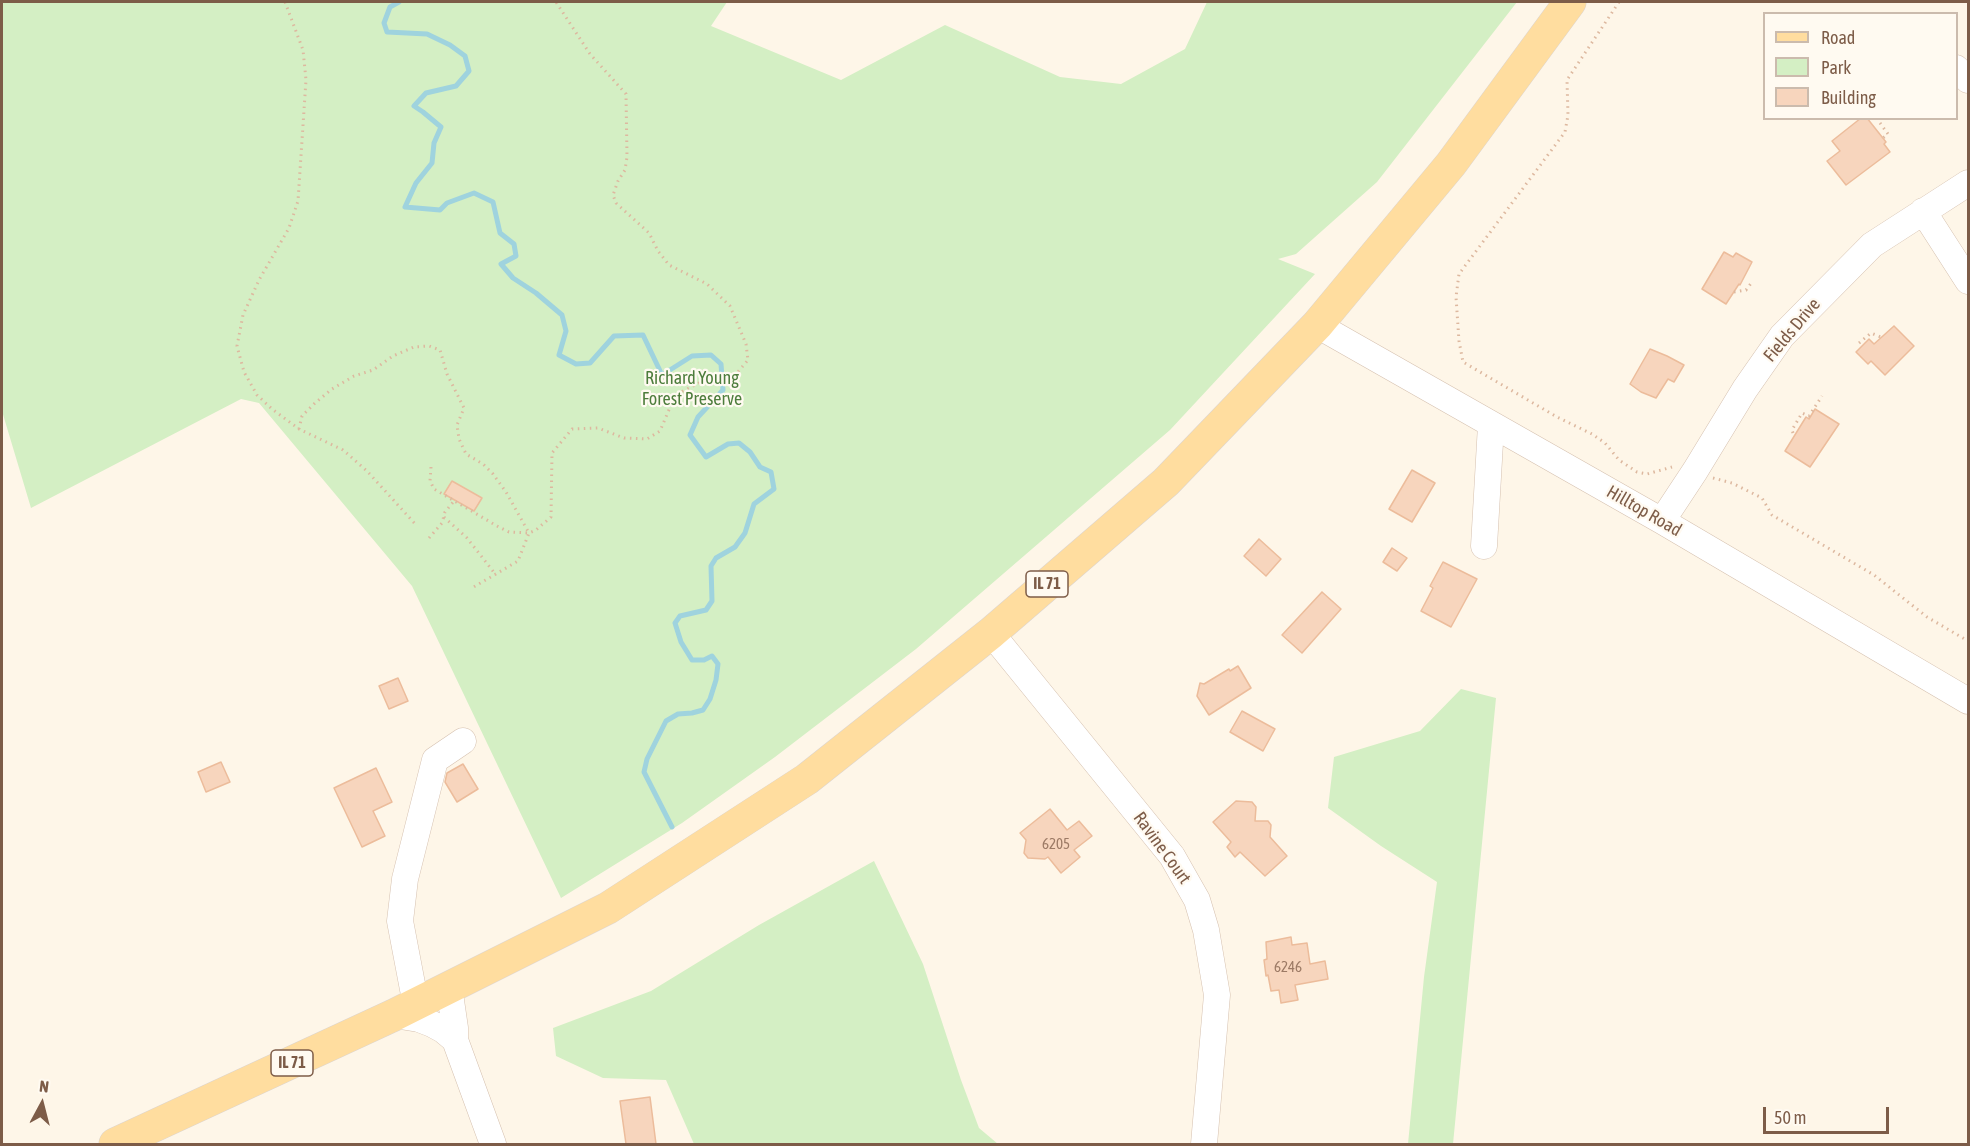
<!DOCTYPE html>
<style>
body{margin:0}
#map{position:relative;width:1970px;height:1146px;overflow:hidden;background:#fef6e8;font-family:"Asap Condensed",sans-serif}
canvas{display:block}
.frame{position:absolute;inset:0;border:3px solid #7d5c48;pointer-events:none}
.legend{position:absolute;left:1763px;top:12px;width:195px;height:108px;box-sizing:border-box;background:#fffaf1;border:2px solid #cbbbad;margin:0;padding:8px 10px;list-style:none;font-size:18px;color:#7d5c48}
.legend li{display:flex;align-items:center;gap:12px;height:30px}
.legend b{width:30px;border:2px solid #cbbbad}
.north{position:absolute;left:12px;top:1074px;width:60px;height:60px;-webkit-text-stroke:4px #fffaf1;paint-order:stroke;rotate:7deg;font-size:16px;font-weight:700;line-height:24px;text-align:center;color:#7d5c48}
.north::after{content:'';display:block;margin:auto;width:21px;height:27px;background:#7d5c48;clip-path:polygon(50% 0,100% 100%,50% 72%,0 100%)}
.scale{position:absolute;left:1763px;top:1107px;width:126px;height:27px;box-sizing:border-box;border:3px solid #7d5c48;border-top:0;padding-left:8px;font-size:18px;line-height:21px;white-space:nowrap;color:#7d5c48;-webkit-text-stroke:4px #fffaf1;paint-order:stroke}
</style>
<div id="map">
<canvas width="1970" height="1146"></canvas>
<div class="frame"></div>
<ul class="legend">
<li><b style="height:8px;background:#ffdd9f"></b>Road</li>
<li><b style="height:16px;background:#d4efc4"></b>Park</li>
<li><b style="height:16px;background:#f7d5bd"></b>Building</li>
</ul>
<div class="north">N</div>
<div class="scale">50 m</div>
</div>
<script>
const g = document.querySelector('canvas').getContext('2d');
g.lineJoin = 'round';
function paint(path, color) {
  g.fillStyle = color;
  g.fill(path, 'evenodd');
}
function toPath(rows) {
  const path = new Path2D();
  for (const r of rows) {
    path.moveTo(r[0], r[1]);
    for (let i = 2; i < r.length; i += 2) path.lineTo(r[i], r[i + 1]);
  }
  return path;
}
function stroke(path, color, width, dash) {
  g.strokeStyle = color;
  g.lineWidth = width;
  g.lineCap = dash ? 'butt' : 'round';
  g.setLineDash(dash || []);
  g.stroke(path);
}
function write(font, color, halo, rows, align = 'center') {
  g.font = font + ' "Asap Condensed",sans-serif';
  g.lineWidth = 4.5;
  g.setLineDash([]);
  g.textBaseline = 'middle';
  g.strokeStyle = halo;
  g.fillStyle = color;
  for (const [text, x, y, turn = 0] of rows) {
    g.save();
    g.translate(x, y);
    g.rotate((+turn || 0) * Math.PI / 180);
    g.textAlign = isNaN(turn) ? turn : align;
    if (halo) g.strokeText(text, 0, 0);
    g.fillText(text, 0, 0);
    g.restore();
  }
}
const green = toPath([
 [2,2,727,2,711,26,841,80,945,25,1060,77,1121,84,1185,49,1207,2,1517,2,1377,182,1296,254,1278,259,1315,274,1170,430,916,649,775,757,682,823,561,898,412,586,259,403,241,399,31,508,2,411],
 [1461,689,1496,698,1453,1144,1408,1144,1424,977,1437,882,1381,846,1328,808,1334,757,1420,731],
 [874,861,923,964,961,1080,979,1128,998,1144,694,1144,666,1080,603,1078,556,1056,553,1028,651,991,759,925]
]);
const stream = toPath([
 [399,2,390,7,384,23,387,32,427,34,450,45,465,56,469,71,456,86,426,93,414,106,423,112,441,127,434,143,432,163,416,183,405,207,440,210,447,203,474,193,493,202,500,233,514,244,516,256,501,264,513,278,536,293,562,315,566,331,559,355,576,364,590,363,614,336,643,335,662,375,692,356,711,355,721,364,723,390,698,417,690,435,706,457,728,444,739,443,750,452,760,467,771,472,774,489,754,504,745,533,735,547,716,558,711,566,712,601,706,610,680,616,675,623,681,642,692,660,704,660,712,656,718,664,716,680,710,699,703,710,692,713,678,714,666,721,647,759,644,772,672,827]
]);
const building = toPath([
 [1861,118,1867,118,1886,142,1884,144,1890,152,1846,185,1827,161,1840,151,1832,141,1861,118],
 [1724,252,1733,257,1736,253,1752,262,1740,285,1739,284,1726,304,1702,289,1724,252],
 [1894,326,1914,346,1885,375,1871,361,1868,364,1856,352,1869,339,1874,344,1894,326],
 [1650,349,1667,356,1684,365,1674,382,1668,379,1656,398,1641,392,1630,384,1650,349],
 [1815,409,1839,424,1810,467,1785,451,1806,417,1809,419,1815,409],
 [1412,470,1435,483,1412,522,1389,509,1412,470],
 [452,481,482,498,474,511,444,494,452,481],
 [1259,539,1281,559,1266,576,1244,556,1259,539],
 [1392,548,1407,558,1397,571,1383,562,1392,548],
 [1443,562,1477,579,1451,627,1421,611,1433,588,1430,586,1443,562],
 [1322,592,1341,609,1302,653,1282,635,1322,592],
 [1238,666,1251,688,1209,715,1197,696,1200,683,1204,684,1229,669,1230,671,1238,666],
 [398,678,408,701,389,709,379,686,398,678],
 [1242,711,1275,729,1263,751,1230,732,1242,711],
 [221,762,230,782,206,792,198,772,221,762],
 [463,764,478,789,457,802,445,782,447,773,463,764],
 [376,768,392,802,373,811,385,836,362,847,334,788,376,768],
 [1236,801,1252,802,1256,807,1255,821,1268,821,1271,825,1270,837,1287,856,1265,876,1240,852,1235,857,1227,847,1231,842,1213,822,1236,801],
 [1050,809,1067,830,1079,821,1092,836,1074,850,1080,857,1061,873,1048,857,1045,859,1028,858,1024,853,1026,840,1020,833,1050,809],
 [1291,937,1292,945,1307,943,1310,964,1325,961,1328,979,1295,985,1298,1000,1281,1003,1279,990,1271,991,1268,975,1266,976,1264,960,1267,959,1266,942,1291,937],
 [650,1097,656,1144,626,1144,620,1101,650,1097]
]);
const path = toPath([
 [285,2,303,50,306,80,298,201,289,228,259,280,243,315,237,346,244,372,257,395,272,409,299,429,343,450,367,471,417,526],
 [1619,2,1567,80,1568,115,1565,132,1459,274,1456,297,1459,341,1463,362,1557,417,1592,434,1605,443,1619,460,1637,472,1647,474,1672,467],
 [1880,123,1888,134,1883,138],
 [1734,292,1746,290,1752,282],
 [1859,343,1871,333,1883,338],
 [299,429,302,416,315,403,332,389,354,376,373,370,393,356,414,347,429,346,440,350,447,374,464,408,457,425,459,439,466,454,483,464,493,474,506,492,529,533,518,561,472,588],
 [1793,433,1792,430,1802,413,1809,416,1822,396],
 [431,467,430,481,434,489,497,526,509,532,529,533,536,530,551,517,552,453,572,429,598,428,624,438,647,439,660,431,671,405,683,391,701,382,737,373,748,360,746,344,730,306,707,284,669,265,658,251,649,233,616,203,613,195,618,181,625,170,627,157,626,94,590,54,556,2],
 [1713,478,1732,483,1762,498,1772,515,1874,575,1927,617,1968,641],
 [444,517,467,538,496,575],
 [429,538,442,523,445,512,454,501]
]);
const minor = toPath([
 [1956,68,1968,80],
 [1923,211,1968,281],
 [1317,325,1662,521,1968,701],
 [1662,521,1695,471,1745,389,1782,336,1872,245,1968,183],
 [1484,546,1491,425],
 [991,633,1172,856,1197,900,1206,930,1217,995,1204,1144],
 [449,987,455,1028,455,1040,493,1144],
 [416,1005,400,921,405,879,435,760,463,741],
 [394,1015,419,1019,432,1024,443,1030,455,1040]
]);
const major = toPath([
 [115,1144,394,1015,608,908,807,779,991,633,1166,482,1317,325,1451,164,1570,2]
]);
const numberNames = [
 ["6205",1056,844],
 ["6246",1288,967]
];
const shields = [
 [1047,584,42],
 [292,1063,42]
];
const shieldNames = [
 ["IL 71",1047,584],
 ["IL 71",292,1063]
];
const streetNames = [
 ["Fields Drive",1792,330,-50],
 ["Hilltop Road",1644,511,30],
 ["Ravine Court",1162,848,54]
];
const parkNames = [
 ["Richard Young",692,378],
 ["Forest Preserve",692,399]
];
paint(green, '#d4efc4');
stroke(stream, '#9fd3de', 5);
paint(building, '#f7d5bd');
stroke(building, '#ecbc9b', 1.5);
stroke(minor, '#d5c0af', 27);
stroke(major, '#ddd5cf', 33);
stroke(path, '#ddb89f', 3, [1.5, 4.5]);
stroke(minor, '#fff', 26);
stroke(major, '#ffdd9f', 32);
write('15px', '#9c7a65', null, numberNames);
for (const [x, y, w] of shields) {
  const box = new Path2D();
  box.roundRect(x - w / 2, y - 13, w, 26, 4.5);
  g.fillStyle = '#fffaf1';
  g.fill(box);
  stroke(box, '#7d5c48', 1.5);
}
write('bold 16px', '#7d5c48', null, shieldNames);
write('18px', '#7d5c48', '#fffaf1', streetNames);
write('18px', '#4d7d3c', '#fffaf1', parkNames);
</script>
